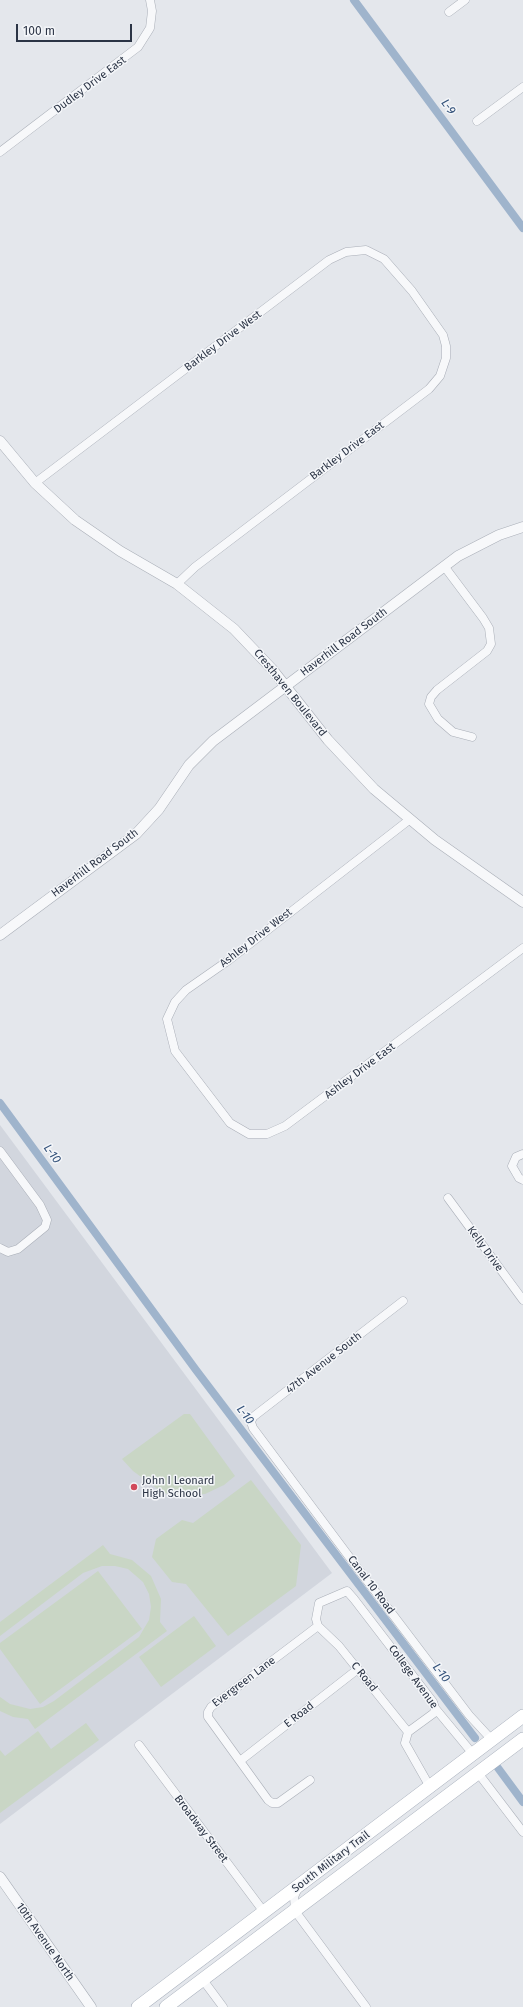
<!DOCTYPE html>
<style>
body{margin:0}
#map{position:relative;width:523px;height:2007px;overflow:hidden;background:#e4e7ec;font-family:"Fira Sans",sans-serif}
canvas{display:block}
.scale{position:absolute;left:16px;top:24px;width:116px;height:18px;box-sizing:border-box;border:2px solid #2b3445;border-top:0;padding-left:5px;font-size:12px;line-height:14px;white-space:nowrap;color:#2b3445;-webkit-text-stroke:3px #f4f6f9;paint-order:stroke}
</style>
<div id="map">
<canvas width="523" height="2007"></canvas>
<div class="scale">100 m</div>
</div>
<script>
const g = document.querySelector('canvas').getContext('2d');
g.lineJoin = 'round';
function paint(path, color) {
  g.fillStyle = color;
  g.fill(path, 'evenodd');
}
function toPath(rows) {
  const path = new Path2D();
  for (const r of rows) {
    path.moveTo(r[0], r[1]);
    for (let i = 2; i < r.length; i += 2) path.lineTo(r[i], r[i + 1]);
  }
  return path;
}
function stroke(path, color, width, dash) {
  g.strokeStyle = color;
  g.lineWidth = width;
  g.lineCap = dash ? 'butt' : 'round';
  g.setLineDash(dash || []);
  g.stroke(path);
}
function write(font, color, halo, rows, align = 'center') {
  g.font = font + ' "Fira Sans",sans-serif';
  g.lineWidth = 3;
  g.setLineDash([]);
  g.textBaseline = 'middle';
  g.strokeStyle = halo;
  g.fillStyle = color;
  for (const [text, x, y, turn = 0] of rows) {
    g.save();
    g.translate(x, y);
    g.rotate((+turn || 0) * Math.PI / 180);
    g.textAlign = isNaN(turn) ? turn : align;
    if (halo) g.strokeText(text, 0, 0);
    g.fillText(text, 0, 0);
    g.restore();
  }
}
const built = toPath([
 [0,1125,332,1573,0,1824]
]);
const green = toPath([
 [184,1414,190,1414,235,1476,224,1485,205,1494,180,1495,163,1493,133,1471,122,1459],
 [251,1480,301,1545,296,1586,228,1636,186,1584,172,1582,152,1557,156,1539,182,1520,193,1523],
 [103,1545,110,1554,132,1560,151,1576,161,1599,160,1622,167,1631,35,1729,28,1719,13,1717,0,1711,0,1697,10,1704,30,1709,43,1707,54,1701,139,1637,149,1620,151,1607,149,1594,143,1582,128,1569,115,1566,102,1566,83,1573,0,1636,0,1622],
 [98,1571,142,1629,40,1704,0,1649,0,1643],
 [194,1616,216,1646,161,1687,139,1657],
 [86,1723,99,1740,0,1813,0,1750,5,1756,38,1731,51,1749]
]);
const canal = toPath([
 [354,0,523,228],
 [0,1103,196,1370,475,1738],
 [498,1768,523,1802]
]);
const minor = toPath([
 [449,12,465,0],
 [477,121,523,87],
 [0,152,138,47,150,28,152,11,150,0],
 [35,483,329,260,346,252,366,250,384,259,412,291,443,335,446,346,446,358,440,376,429,389,195,567,177,584],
 [444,566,483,618,489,628,491,644,487,651,437,690,431,697,429,704,438,719,453,732,472,737],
 [409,820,229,960,186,990,175,1002,167,1019,175,1051,230,1123,249,1134,267,1134,285,1126,523,948],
 [0,1151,40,1205,47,1220,45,1227,18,1249,8,1252,0,1248],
 [523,1154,516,1157,512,1166,519,1178,523,1180],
 [448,1198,523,1300],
 [403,1301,253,1417,251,1422,253,1428,362,1574,469,1715,492,1740],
 [318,1626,339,1646,408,1732],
 [408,1732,405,1743,430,1787],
 [408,1732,434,1713,435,1708],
 [139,1745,264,1912],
 [240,1761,358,1669],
 [478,1773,523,1832],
 [310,1780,278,1803,272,1803,268,1800,208,1717,208,1712,211,1707,318,1626,316,1619,319,1603,347,1591,354,1599,433,1702,435,1708,473,1754],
 [298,1888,294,1897,295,1911,366,2007],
 [203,1980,223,2007]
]);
const tertiary = toPath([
 [0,441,35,483,75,520,120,551,177,584,234,629,272,669,328,740,374,789,435,840,523,902],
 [0,935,136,834,159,809,189,765,213,741,458,556,499,535,523,527],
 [0,1877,91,2007]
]);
const primary = toPath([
 [138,2007,523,1716],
 [166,2007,523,1739]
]);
const markers = [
 [134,1487,4,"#d1495b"]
];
const streetNames = [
 ["Dudley Drive East",90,85,-37],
 ["Barkley Drive West",223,341,-37],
 ["Barkley Drive East",347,451,-37],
 ["Haverhill Road South",344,642,-37],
 ["Cresthaven Boulevard",290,693,51],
 ["Haverhill Road South",95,863,-37],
 ["Ashley Drive West",256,938,-38],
 ["Ashley Drive East",360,1071,-37],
 ["Kelly Drive",485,1249,54],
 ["47th Avenue South",324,1363,-38],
 ["Canal 10 Road",371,1585,53],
 ["C Road",364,1677,51],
 ["College Avenue",413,1677,54],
 ["Evergreen Lane",244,1682,-37],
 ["E Road",299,1715,-38],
 ["Broadway Street",201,1829,53],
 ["South Military Trail",331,1862,-37],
 ["10th Avenue North",45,1942,55]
];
const poiNames = [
 ["John I Leonard",142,1481],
 ["High School",142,1494]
];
const waterNames = [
 ["L-9",448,107,53],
 ["L-10",52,1154,54],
 ["L-10",245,1415,53],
 ["L-10",441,1673,53]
];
paint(built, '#d2d6de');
paint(green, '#c9d6c5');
stroke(canal, '#9fb4cc', 8);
stroke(minor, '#a9aeb7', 9);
stroke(tertiary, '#a9aeb7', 11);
stroke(primary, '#a3abb8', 14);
stroke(minor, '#f7f8fa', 8);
stroke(tertiary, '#f7f8fa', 10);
stroke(primary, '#fff', 13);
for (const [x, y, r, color] of markers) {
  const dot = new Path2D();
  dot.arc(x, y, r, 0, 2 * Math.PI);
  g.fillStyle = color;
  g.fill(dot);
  stroke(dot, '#f4f6f9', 1.5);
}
write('11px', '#2b3445', '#f4f6f9', streetNames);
write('11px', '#2b3445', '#f4f6f9', poiNames, 'left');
write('italic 12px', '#34527a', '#f4f6f9', waterNames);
</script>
